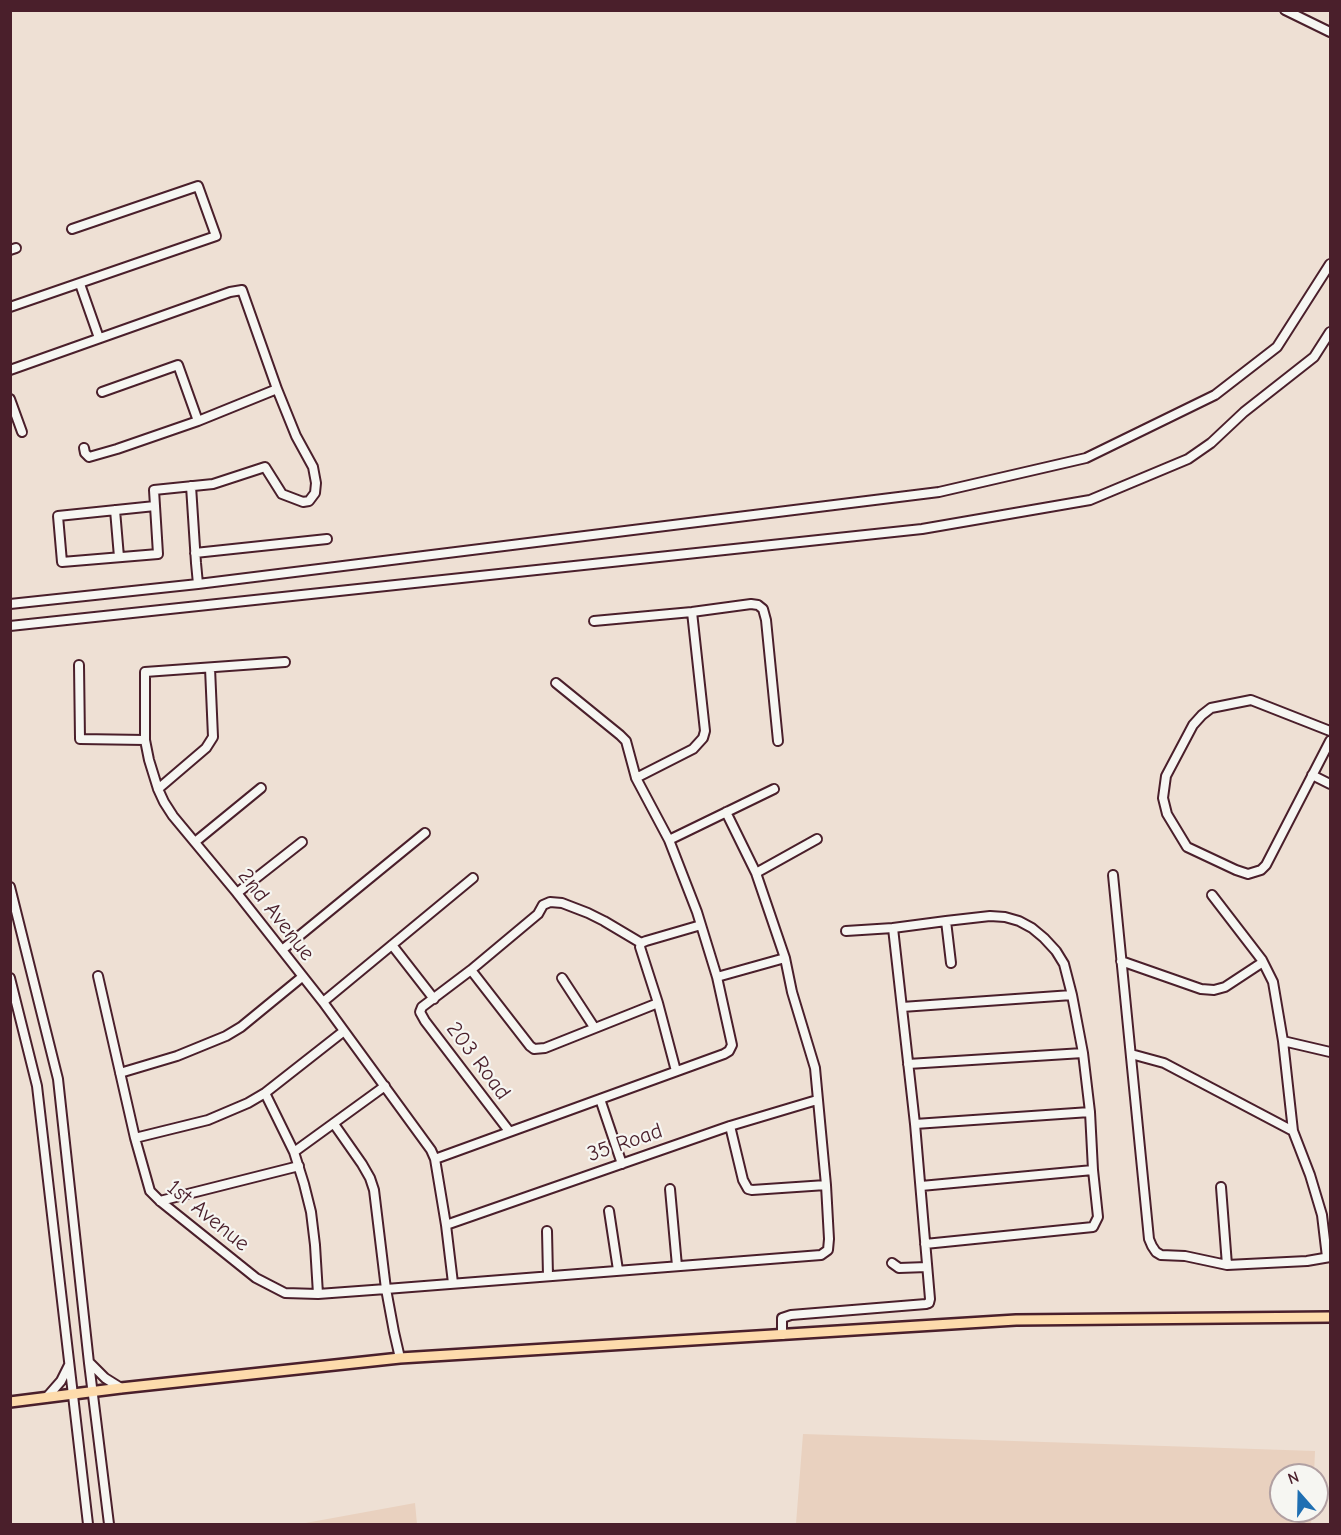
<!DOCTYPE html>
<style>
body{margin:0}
#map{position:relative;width:1341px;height:1535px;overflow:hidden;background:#eee0d4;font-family:"Comic Neue",sans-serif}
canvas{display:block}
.frame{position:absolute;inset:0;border:12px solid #4a1f2b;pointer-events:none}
.north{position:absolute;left:1269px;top:1463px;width:60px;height:60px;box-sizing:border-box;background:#f6f6f2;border:2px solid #b1a0a2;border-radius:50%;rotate:340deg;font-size:16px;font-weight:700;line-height:24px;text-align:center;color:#4a1f2b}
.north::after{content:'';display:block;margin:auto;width:21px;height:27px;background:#1f6fb2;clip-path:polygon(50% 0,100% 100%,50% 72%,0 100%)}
</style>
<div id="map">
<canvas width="1341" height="1535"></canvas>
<div class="frame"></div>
<div class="north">N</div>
</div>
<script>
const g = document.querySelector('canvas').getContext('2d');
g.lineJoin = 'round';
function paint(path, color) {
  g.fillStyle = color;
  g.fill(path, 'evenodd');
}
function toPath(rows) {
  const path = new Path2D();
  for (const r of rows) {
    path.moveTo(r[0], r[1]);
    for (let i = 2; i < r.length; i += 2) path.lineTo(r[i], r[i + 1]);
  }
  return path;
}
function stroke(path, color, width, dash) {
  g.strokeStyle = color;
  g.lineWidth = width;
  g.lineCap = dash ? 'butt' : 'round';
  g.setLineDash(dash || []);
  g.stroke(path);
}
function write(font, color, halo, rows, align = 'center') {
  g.font = font + ' "Comic Neue",sans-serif';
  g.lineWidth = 4.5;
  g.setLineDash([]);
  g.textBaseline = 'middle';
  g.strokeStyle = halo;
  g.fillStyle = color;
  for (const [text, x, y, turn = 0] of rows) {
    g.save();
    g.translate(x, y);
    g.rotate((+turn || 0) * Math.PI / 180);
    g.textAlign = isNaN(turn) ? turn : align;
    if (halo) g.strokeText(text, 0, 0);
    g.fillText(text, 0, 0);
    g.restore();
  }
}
const built = toPath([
 [803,1434,1315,1451,1314,1475,1281,1475,1281,1511,1312,1511,1311,1524,796,1524],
 [415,1503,417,1524,300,1524]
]);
const minor = toPath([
 [1285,10,1330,32],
 [10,250,16,248],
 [80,284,99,338],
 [10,307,216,236,198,186,72,229],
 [10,370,230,292,242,290,277,389,296,436,313,467,316,483,315,493,309,501,303,502,282,494,265,467,213,484,154,490,158,554,62,562,58,516,155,506],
 [102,392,178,365,198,421],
 [10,399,22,432],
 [84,448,85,453,89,457,117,449,198,421,277,389],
 [191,486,196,563,198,584],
 [115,510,119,557],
 [195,553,327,539],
 [10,604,198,584,939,492,1086,458,1215,395,1277,347,1330,264],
 [594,621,692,612,751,604,758,605,763,609,766,620,778,741],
 [10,626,922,529,1090,500,1188,459,1211,443,1244,412,1314,357,1330,332],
 [285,662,145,672,145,740,149,760,158,789,164,802,173,816,237,893,323,1002,431,1150,435,1159,446,1225,453,1283],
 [79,665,80,739,145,740],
 [1330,731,1251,700,1211,708,1202,715,1193,725,1166,776,1163,798,1167,814,1187,847,1236,870,1248,874,1261,870,1266,865,1330,741],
 [1312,775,1330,784],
 [636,778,693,749,703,738,705,731,692,612],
 [158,789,206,748,213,737,210,668],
 [669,840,774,789],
 [195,842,261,788],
 [756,873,817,839],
 [1113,875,1149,1239,1152,1246,1156,1252,1161,1255,1185,1256,1227,1265,1307,1261,1330,1257],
 [10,887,58,1079,89,1363,109,1524],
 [237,893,302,842],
 [1212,895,1262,960,1273,982,1283,1041,1293,1131],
 [946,921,951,963],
 [893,928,946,921,990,916,1005,917,1019,921,1032,928,1044,938,1056,951,1064,964,1072,995,1083,1053,1090,1112,1093,1170,1098,1217,1093,1227,925,1244],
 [392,945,434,999],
 [282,950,425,833],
 [1121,961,1201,989,1214,990,1225,987,1263,962],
 [471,970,530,1046,534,1049,545,1048,658,1003],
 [98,976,135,1138,150,1191,160,1201,256,1278,285,1293,318,1294,386,1289,821,1255,828,1250,829,1239,826,1185,815,1068,792,992,785,958,756,873,726,812],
 [717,977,785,958],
 [10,978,37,1086,88,1524],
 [562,978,594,1027],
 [323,1002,473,878],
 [902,1007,1072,995],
 [1283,1041,1330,1052],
 [1131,1054,1164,1063,1293,1131,1310,1175,1322,1215,1327,1257],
 [908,1064,1083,1053],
 [676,1071,658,1003,640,947,641,943,646,941,701,925],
 [120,1073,177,1056,226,1036,241,1027,302,977],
 [265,1093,294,1152,304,1184,311,1212,315,1245,318,1294],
 [600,1099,622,1164],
 [334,1124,362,1164,370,1178,374,1190,386,1289,394,1332,400,1358],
 [915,1124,1090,1112],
 [730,1126,743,1180,748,1189,752,1190,826,1185],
 [509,1131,425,1021,420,1012,422,1007,471,970,538,914,543,905,550,902,562,903,588,913,604,921,641,943],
 [135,1138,208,1120,248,1103,265,1093,344,1031],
 [294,1152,385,1086],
 [435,1159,724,1054,729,1051,732,1045,717,977,697,912,669,840,636,778,626,741,620,735,556,683],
 [921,1186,1093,1170],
 [1221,1187,1227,1265],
 [670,1189,677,1266],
 [160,1201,299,1166],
 [609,1211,618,1270],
 [446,1225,730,1126,817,1100],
 [547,1231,548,1276],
 [892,1263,899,1268,927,1267],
 [782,1335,782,1318,791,1315,926,1304,929,1303,930,1299,915,1124,893,928,846,931],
 [90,1363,105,1378,121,1388],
 [47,1397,61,1381,69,1365]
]);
const major = toPath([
 [10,1402,121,1388,400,1358,1016,1320,1330,1317]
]);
const streetNames = [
 ["2nd Avenue",276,915,52],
 ["203 Road",478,1061,53],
 ["35 Road",625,1143,-19],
 ["1st Avenue",208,1216,39]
];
paint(built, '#e9d1bf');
stroke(minor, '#4a1f2b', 12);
stroke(major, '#4a1f2b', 14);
stroke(minor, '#f6f6f2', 8);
stroke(major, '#fddbac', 9);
write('22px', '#4a1f2b', '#f6f6f2', streetNames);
</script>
